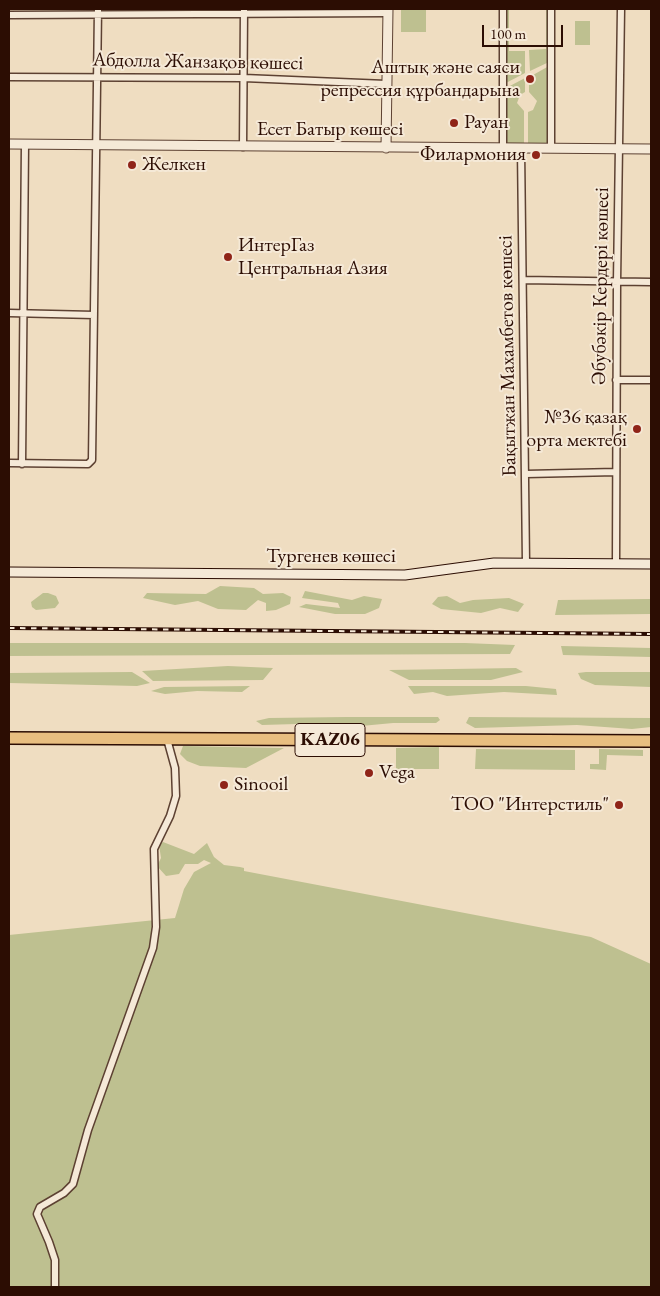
<!DOCTYPE html>
<meta charset="utf-8">
<style>
body{margin:0}
#map{position:relative;width:660px;height:1296px;overflow:hidden;background:#efddc1;font-family:"EB Garamond",serif}
canvas{display:block}
.frame{position:absolute;inset:0;border:10px solid #2c0d03;pointer-events:none}
.scale{position:absolute;left:482px;top:25px;width:81px;height:22px;box-sizing:border-box;border:2px solid #2c0d03;border-top:0;padding-left:6px;font-size:15px;line-height:18px;white-space:nowrap;color:#2c0d03;-webkit-text-stroke:4px #f5e9d7;paint-order:stroke}
</style>
<div id="map">
<canvas width="660" height="1296"></canvas>
<div class="frame"></div>
<div class="scale">100 m</div>
</div>
<script>
const g = document.querySelector('canvas').getContext('2d');
g.lineJoin = 'round';
function paint(path, color) {
  g.fillStyle = color;
  g.fill(path, 'evenodd');
}
function toPath(rows) {
  const path = new Path2D();
  for (const r of rows) {
    path.moveTo(r[0], r[1]);
    for (let i = 2; i < r.length; i += 2) path.lineTo(r[i], r[i + 1]);
  }
  return path;
}
function stroke(path, color, width, dash) {
  g.strokeStyle = color;
  g.lineWidth = width;
  g.lineCap = dash ? 'butt' : 'round';
  g.setLineDash(dash || []);
  g.stroke(path);
}
function write(font, color, halo, rows, align = 'center') {
  g.font = font + ' "EB Garamond",serif';
  g.lineWidth = 4;
  g.setLineDash([]);
  g.textBaseline = 'middle';
  g.strokeStyle = halo;
  g.fillStyle = color;
  for (const [text, x, y, turn = 0] of rows) {
    g.save();
    g.translate(x, y);
    g.rotate((+turn || 0) * Math.PI / 180);
    g.textAlign = isNaN(turn) ? turn : align;
    if (halo) g.strokeText(text, 0, 0);
    g.fillText(text, 0, 0);
    g.restore();
  }
}
const green = toPath([
 [401,9,426,9,426,32,401,32],
 [505,9,509,9,509,51,525,51,525,73,506,83],
 [546,9,549,9,549,62,530,71,529,50,546,49],
 [575,21,590,21,590,45,575,45],
 [549,66,549,146,528,146,528,112,533,110,537,101,529,92,529,83,533,82,533,75],
 [525,78,525,92,520,95,517,103,524,111,524,147,505,147,506,88],
 [220,586,254,588,263,594,283,593,291,597,290,604,276,610,266,611,266,603,258,600,246,610,218,609,198,601,175,605,143,598,147,593,206,594],
 [305,591,352,600,364,596,382,599,379,608,365,614,335,614,299,607,306,604,340,608,338,603,302,598],
 [43,593,48,593,56,596,59,603,55,608,36,610,32,607,31,602],
 [447,596,460,603,473,600,509,598,524,604,518,612,500,608,481,613,441,609,432,604,438,597],
 [651,599,651,614,555,615,558,600],
 [9,643,465,643,515,645,510,654,9,656],
 [561,646,651,648,651,657,563,655],
 [228,666,273,668,263,680,153,681,142,671],
 [516,668,523,672,491,680,409,680,389,670],
 [132,672,150,683,137,686,9,683,9,673],
 [586,672,651,672,651,687,595,685,581,679,578,673],
 [250,686,242,692,197,691,165,694,151,691,164,687],
 [408,686,526,686,556,689,557,695,504,692,447,696,433,692,414,694],
 [346,717,438,717,440,720,436,723,393,723,361,726,331,723,262,725,256,721,269,718],
 [469,717,651,718,651,727,632,729,577,725,475,728,466,723],
 [183,746,284,748,246,768,200,766,187,761,180,754],
 [439,747,439,769,396,769,396,748],
 [476,749,575,750,575,770,475,769],
 [599,749,643,750,643,756,607,755,606,770,590,769,590,764,599,764],
 [163,842,194,854,207,843,214,857,224,865,240,867,244,868,244,871,591,937,651,964,651,1287,9,1287,9,935,175,918,184,889,194,872,211,863,204,860,198,864,185,864,179,874,166,876,157,866,161,858,159,845]
]);
const minor = toPath([
 [503,9,503,149],
 [551,9,551,148],
 [9,15,387,13],
 [9,77,244,78,386,84],
 [243,147,244,9],
 [521,149,526,563],
 [523,280,651,282],
 [9,313,94,315],
 [616,380,651,380],
 [9,463,88,464,92,460,98,9],
 [22,464,25,144],
 [526,474,616,472],
 [616,563,617,282,621,9],
 [55,1287,55,1260,49,1242,37,1214,40,1207,64,1193,73,1184,88,1130,153,948,156,927,154,849,170,816,176,796,175,768,167,739]
]);
const tertiary = toPath([
 [9,144,651,149],
 [386,148,388,9]
]);
const secondary = toPath([
 [9,572,405,575,494,563,651,564]
]);
const trunk = toPath([
 [9,738,651,741]
]);
const rail = toPath([
 [9,628,651,634]
]);
const markers = [
 [530,79,5,"#8f2418"],
 [454,123,5,"#8f2418"],
 [536,155,5,"#8f2418"],
 [132,165,5,"#8f2418"],
 [228,257,5,"#8f2418"],
 [637,429,5,"#8f2418"],
 [369,773,5,"#8f2418"],
 [224,785,5,"#8f2418"],
 [619,805,5,"#8f2418"]
];
const shields = [
 [330,740,70]
];
const shieldNames = [
 ["KАZ06",330,740]
];
const streetNames = [
 ["Абдолла Жанзақов көшесі",198,62,1],
 ["Есет Батыр көшесі",330,130],
 ["Әбубәкір Кердері көшесі",601,286,-89],
 ["Бақытжан Махамбетов көшесі",508,356,-91],
 ["Тургенев көшесі",331,557]
];
const poiNames = [
 ["Аштық және саяси",520,68,"right"],
 ["репрессия құрбандарына",520,91,"right"],
 ["Рауан",464,123],
 ["Филармония",526,155,"right"],
 ["Желкен",142,165],
 ["ИнтерГаз",238,246],
 ["Центральная Азия",238,269],
 ["№36 қазақ",627,418,"right"],
 ["орта мектебі",627,441,"right"],
 ["Vega",379,773],
 ["Sinooil",234,785],
 ["ТОО \"Интерстиль\"",609,805,"right"]
];
paint(green, '#bec090');
stroke(minor, '#5d4132', 9);
stroke(tertiary, '#5d4132', 11);
stroke(secondary, '#2c0d03', 11);
stroke(trunk, '#2c0d03', 14);
stroke(minor, '#f5e9d7', 6);
stroke(tertiary, '#f5e9d7', 9);
stroke(secondary, '#f5e9d7', 9);
stroke(trunk, '#e8be80', 11);
stroke(rail, '#2c0d03', 4);
stroke(rail, '#f5e9d7', 2, [5.5]);
for (const [x, y, r, color] of markers) {
  const dot = new Path2D();
  dot.arc(x, y, r, 0, 2 * Math.PI);
  g.fillStyle = color;
  g.fill(dot);
  stroke(dot, '#f5e9d7', 2);
}
for (const [x, y, w] of shields) {
  const box = new Path2D();
  box.roundRect(x - w / 2, y - 16.5, w, 33, 4);
  g.fillStyle = '#f5e9d7';
  g.fill(box);
  stroke(box, '#2c0d03', 1);
}
write('bold 19px', '#2c0d03', null, shieldNames);
write('20px', '#2c0d03', '#f5e9d7', streetNames);
write('20px', '#2c0d03', '#f5e9d7', poiNames, 'left');
</script>
